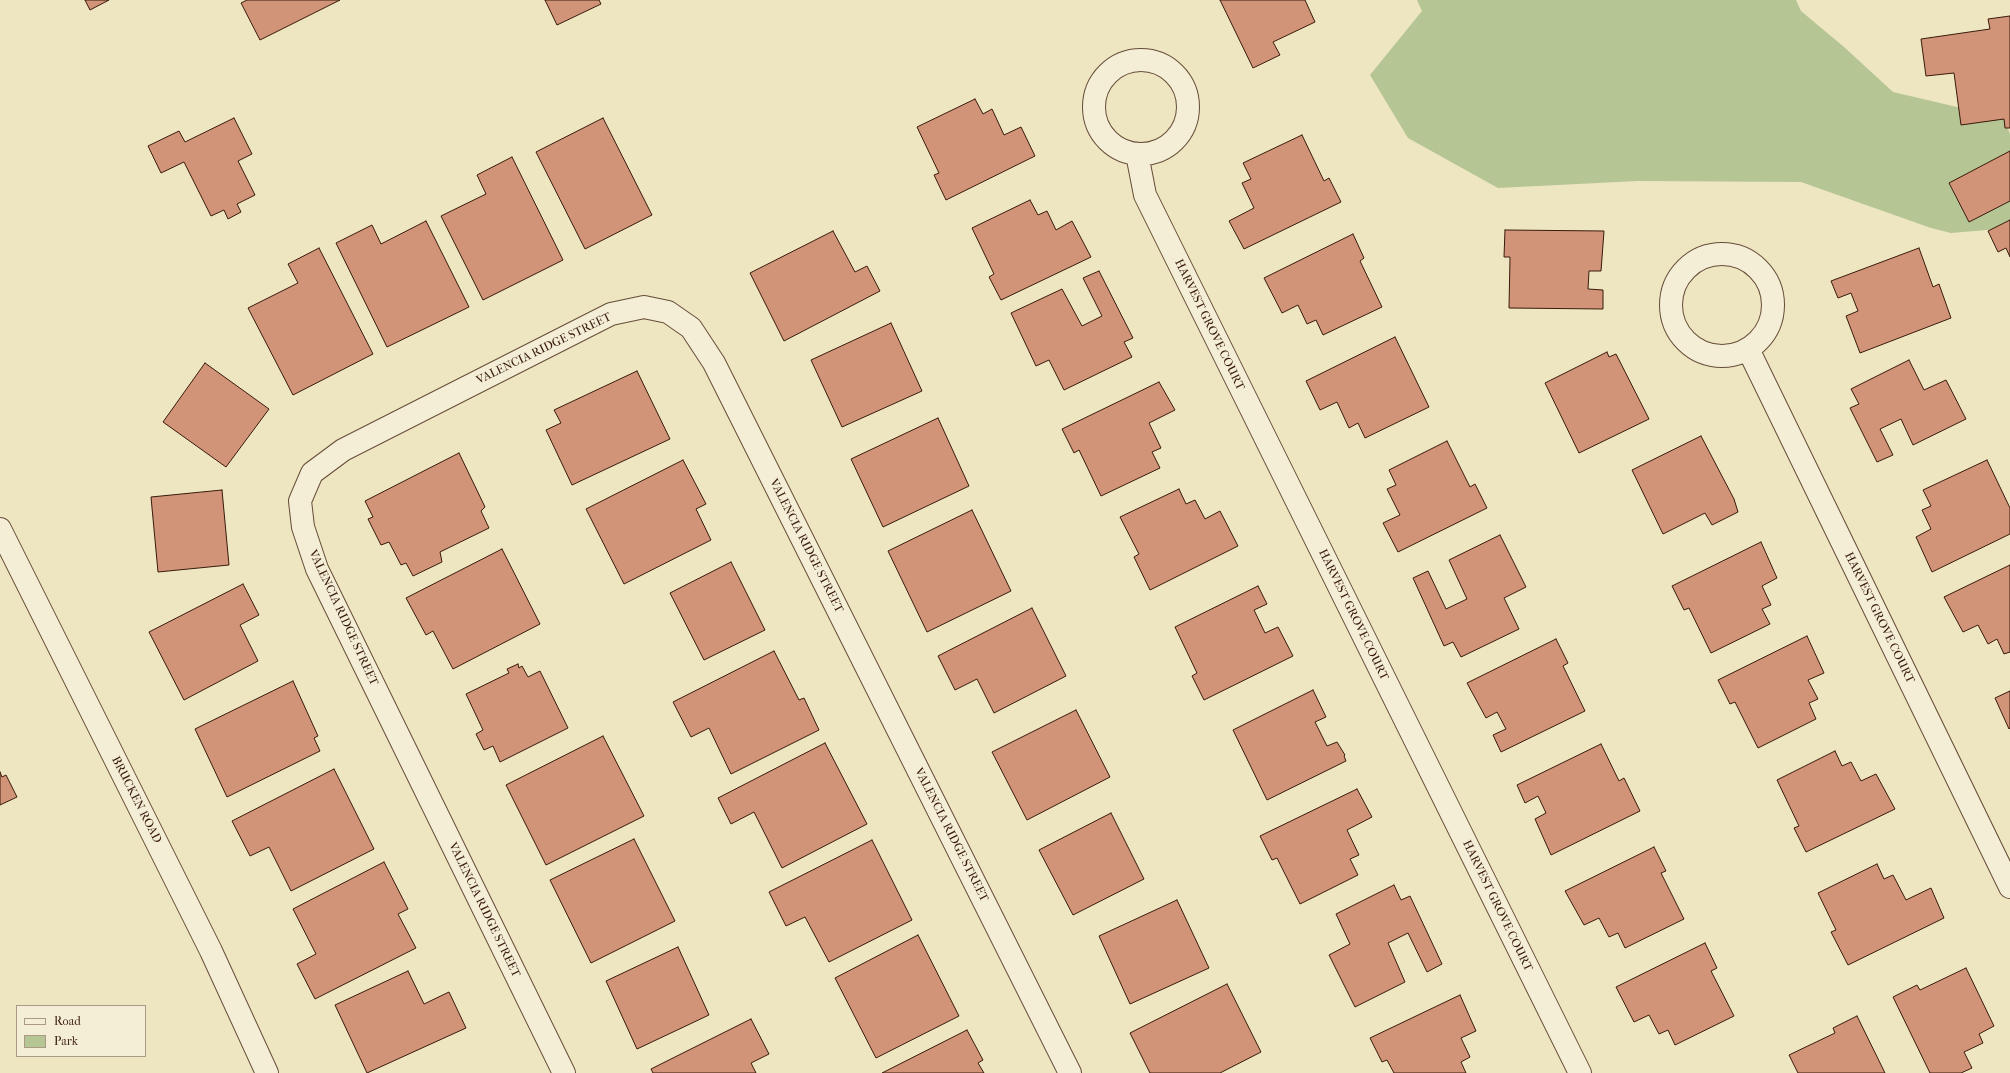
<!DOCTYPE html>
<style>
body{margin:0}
#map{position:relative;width:2010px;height:1073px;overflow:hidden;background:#eee5c1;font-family:"IM FELL French Canon",serif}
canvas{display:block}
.legend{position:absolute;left:16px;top:1005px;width:130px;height:52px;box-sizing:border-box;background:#f4eed7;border:1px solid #a99985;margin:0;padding:5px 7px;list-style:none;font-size:12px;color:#381a0a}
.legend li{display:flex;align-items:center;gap:8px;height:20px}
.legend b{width:20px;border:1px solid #a99985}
</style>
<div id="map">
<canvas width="2010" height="1073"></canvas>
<ul class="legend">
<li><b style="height:5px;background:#f4eed7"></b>Road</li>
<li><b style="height:11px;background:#b6c594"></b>Park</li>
</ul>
</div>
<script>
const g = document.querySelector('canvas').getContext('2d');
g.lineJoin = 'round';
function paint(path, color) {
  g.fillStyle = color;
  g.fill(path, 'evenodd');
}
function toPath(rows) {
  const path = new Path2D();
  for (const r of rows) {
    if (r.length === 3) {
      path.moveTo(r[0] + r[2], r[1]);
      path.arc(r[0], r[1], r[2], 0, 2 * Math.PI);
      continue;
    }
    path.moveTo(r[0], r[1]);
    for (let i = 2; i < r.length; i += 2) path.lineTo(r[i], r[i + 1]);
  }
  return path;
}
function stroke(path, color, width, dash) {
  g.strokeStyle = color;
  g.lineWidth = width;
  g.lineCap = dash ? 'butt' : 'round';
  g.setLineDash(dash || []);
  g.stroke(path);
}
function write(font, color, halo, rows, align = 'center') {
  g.font = font + ' "IM FELL French Canon",serif';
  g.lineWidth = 3;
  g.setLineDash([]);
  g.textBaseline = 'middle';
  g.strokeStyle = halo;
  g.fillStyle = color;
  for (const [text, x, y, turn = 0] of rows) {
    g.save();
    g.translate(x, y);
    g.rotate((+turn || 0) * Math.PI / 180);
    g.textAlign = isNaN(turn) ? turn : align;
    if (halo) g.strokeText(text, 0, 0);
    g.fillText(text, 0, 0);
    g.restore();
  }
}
const green = toPath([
 [1417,0,1796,0,1801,11,1844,47,1893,92,2004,118,2010,134,2010,228,1951,233,1931,228,1801,182,1638,181,1498,188,1408,138,1370,75,1422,11]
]);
const building = toPath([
 [85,0,109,0,90,10,85,0],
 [247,0,340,0,260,40,241,3,247,0],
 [545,0,599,0,601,4,557,25,545,0],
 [1220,0,1305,0,1315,22,1273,42,1280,55,1253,68,1220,0],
 [2010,16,2010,128,2005,128,2004,119,1961,125,1954,73,1926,76,1921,39,1990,29,1988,19,2010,16],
 [975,99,983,114,992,109,1004,135,1021,127,1035,156,946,200,934,175,939,173,917,127,975,99],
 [234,118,252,154,238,161,255,195,237,204,241,212,228,219,224,210,211,216,184,162,161,173,148,146,179,131,185,142,234,118],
 [603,118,652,215,585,249,536,152,603,118],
 [1302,135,1324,181,1329,178,1341,202,1244,249,1229,221,1254,208,1242,183,1251,179,1243,163,1302,135],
 [2010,151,2010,201,1969,222,1949,183,2010,151],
 [512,157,563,260,483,300,441,216,486,194,477,175,512,157],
 [1030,200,1038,215,1047,211,1056,230,1072,221,1091,257,1001,300,989,277,994,274,972,228,1030,200],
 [2010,220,2010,257,2006,248,1998,252,1988,231,2010,220],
 [426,221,469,307,387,347,336,243,372,225,381,244,426,221],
 [1505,230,1604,231,1601,271,1589,271,1588,289,1603,290,1603,309,1509,308,1510,257,1504,257,1505,230],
 [833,231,855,272,867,266,880,291,784,341,750,273,833,231],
 [1353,234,1364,258,1360,261,1382,307,1323,335,1316,320,1307,324,1298,305,1282,313,1264,278,1353,234],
 [319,248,373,354,293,395,248,308,298,283,288,264,319,248],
 [1919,248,1933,287,1939,284,1951,318,1860,353,1846,316,1858,311,1851,293,1838,298,1831,281,1919,248],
 [1099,271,1133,338,1124,342,1132,357,1064,390,1049,360,1036,366,1011,313,1062,289,1082,326,1102,316,1083,278,1099,271],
 [891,323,922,391,842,427,811,360,891,323],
 [1395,337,1429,407,1365,438,1358,423,1349,428,1337,402,1320,410,1306,381,1395,337],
 [1607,352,1609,357,1616,354,1649,419,1579,453,1545,383,1607,352],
 [1909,360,1924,390,1946,380,1966,419,1913,445,1901,419,1880,429,1893,455,1877,462,1850,408,1859,404,1851,389,1909,360],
 [205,363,269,409,226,467,163,422,205,363],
 [637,371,670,439,572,485,546,430,561,423,554,410,637,371],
 [1159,382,1175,410,1149,423,1161,448,1152,452,1160,468,1101,496,1079,450,1074,453,1062,429,1159,382],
 [938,418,969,486,883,527,851,459,938,418],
 [1701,436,1734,499,1738,512,1712,525,1705,513,1663,534,1632,470,1701,436],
 [1447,441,1470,487,1475,484,1487,508,1398,552,1383,523,1400,515,1387,489,1396,485,1389,470,1447,441],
 [459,453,485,507,481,511,489,528,440,552,442,562,413,576,406,563,401,565,389,542,381,545,368,519,373,517,365,501,459,453],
 [683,460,706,504,696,509,711,540,624,584,586,509,683,460],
 [1987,460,2010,508,2010,534,1932,572,1916,537,1931,529,1922,510,1931,506,1923,490,1987,460],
 [1179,489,1186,504,1195,500,1205,519,1220,511,1238,546,1150,590,1134,557,1139,554,1120,517,1179,489],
 [222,490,229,565,158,572,151,497,222,490],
 [972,510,1011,591,927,632,888,551,972,510],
 [1500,535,1526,587,1504,598,1519,629,1461,657,1453,642,1444,646,1413,578,1428,571,1446,609,1467,599,1449,560,1500,535],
 [1761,542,1777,578,1762,586,1771,605,1762,609,1770,624,1711,653,1689,608,1684,610,1672,586,1761,542],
 [502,549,540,624,453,669,433,631,426,635,406,598,502,549],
 [731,562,765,630,704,660,670,593,731,562],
 [2010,565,2010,652,2004,654,1997,639,1988,644,1978,625,1963,632,1944,597,2010,565],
 [243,584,259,615,240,625,258,661,184,700,149,632,243,584],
 [1258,586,1267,604,1254,610,1265,633,1278,627,1293,656,1204,700,1192,676,1197,673,1175,627,1258,586],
 [1032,608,1066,676,994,713,977,679,955,690,938,656,1032,608],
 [1807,636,1824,673,1808,680,1818,699,1809,703,1816,719,1758,748,1735,702,1730,704,1718,680,1807,636],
 [1556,639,1568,663,1563,666,1585,711,1501,752,1493,735,1506,729,1497,712,1486,718,1467,683,1556,639],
 [774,651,799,700,804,698,819,730,731,774,709,728,691,737,673,702,774,651],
 [518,664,519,668,522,666,528,677,540,671,568,728,500,762,493,746,484,750,476,734,483,730,466,694,509,673,507,669,518,664],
 [293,681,318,736,314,738,320,751,227,797,195,729,293,681],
 [1313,690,1326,717,1315,722,1327,746,1337,742,1345,755,1344,756,1346,761,1267,800,1233,730,1313,690],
 [2010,691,2010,728,2009,729,1995,698,2010,691],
 [1076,710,1110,777,1027,820,992,752,1076,710],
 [603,736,644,816,546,865,506,785,603,736],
 [825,743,867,824,782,868,754,812,731,824,718,798,825,743],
 [1601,744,1619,781,1624,778,1640,811,1551,855,1535,819,1546,813,1538,796,1525,803,1517,785,1601,744],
 [1835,751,1842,766,1851,762,1861,781,1876,774,1895,809,1806,852,1794,828,1799,826,1777,780,1835,751],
 [334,769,374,849,291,891,269,847,250,856,232,821,334,769],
 [0,772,2,777,6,775,17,797,0,805,0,772],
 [1357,789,1372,817,1347,830,1359,855,1350,859,1358,875,1300,904,1277,858,1272,860,1260,836,1357,789],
 [1111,813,1144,879,1073,915,1039,850,1111,813],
 [634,839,675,921,591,963,550,880,634,839],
 [872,840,912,920,829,962,805,917,786,926,769,892,872,840],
 [1654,847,1666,871,1661,873,1684,919,1625,948,1618,933,1609,937,1599,918,1584,925,1565,891,1654,847],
 [384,862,408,909,398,914,416,948,315,999,297,964,316,954,293,909,384,862],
 [1877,864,1884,879,1893,875,1906,900,1931,888,1944,918,1848,965,1831,932,1836,930,1818,893,1877,864],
 [1394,885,1401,900,1410,896,1442,964,1427,972,1408,933,1388,943,1405,982,1355,1007,1329,955,1350,944,1336,914,1394,885],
 [1177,900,1209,968,1130,1004,1099,936,1177,900],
 [918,935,959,1016,876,1058,835,978,918,935],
 [1705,943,1717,968,1711,971,1734,1016,1675,1045,1668,1030,1659,1034,1649,1015,1634,1022,1616,987,1705,943],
 [678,947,709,1015,637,1049,606,981,678,947],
 [1966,968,1994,1026,1979,1034,1983,1043,1964,1052,1972,1068,1961,1073,1930,1073,1893,997,1917,985,1920,990,1966,968],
 [408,971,424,1004,449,992,466,1028,367,1073,335,1005,408,971],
 [1227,984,1261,1052,1220,1073,1150,1073,1130,1033,1227,984],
 [1460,995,1476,1031,1461,1038,1470,1057,1461,1062,1466,1073,1394,1073,1387,1060,1382,1062,1370,1038,1460,995],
 [1857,1016,1885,1073,1798,1073,1789,1055,1835,1033,1833,1028,1857,1016],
 [751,1019,769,1054,751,1063,756,1073,653,1073,651,1069,751,1019],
 [967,1030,983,1060,978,1063,984,1073,882,1073,967,1030]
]);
const street = toPath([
 [1141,107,47],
 [1137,154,1145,195,1580,1073],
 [1722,305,51],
 [1748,349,2010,887],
 [0,529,211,951,267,1073],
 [564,1073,317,569,303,527,300,501,312,473,343,450,611,314,644,307,668,312,691,328,714,363,1070,1073]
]);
const streetNames = [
 ["HARVEST GROVE COURT",1209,325,64],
 ["VALENCIA RIDGE STREET",544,349,-26],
 ["VALENCIA RIDGE STREET",806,546,63],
 ["HARVEST GROVE COURT",1353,615,64],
 ["VALENCIA RIDGE STREET",343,618,65],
 ["HARVEST GROVE COURT",1879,618,64],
 ["BRUCKEN ROAD",136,800,63],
 ["VALENCIA RIDGE STREET",951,835,63],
 ["HARVEST GROVE COURT",1497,906,64],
 ["VALENCIA RIDGE STREET",484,910,64]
];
paint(green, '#b6c594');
paint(building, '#d19479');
stroke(building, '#381a0a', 1);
stroke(street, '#664d38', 24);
stroke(street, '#f4eed7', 22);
write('12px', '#381a0a', '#f4eed7', streetNames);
</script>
